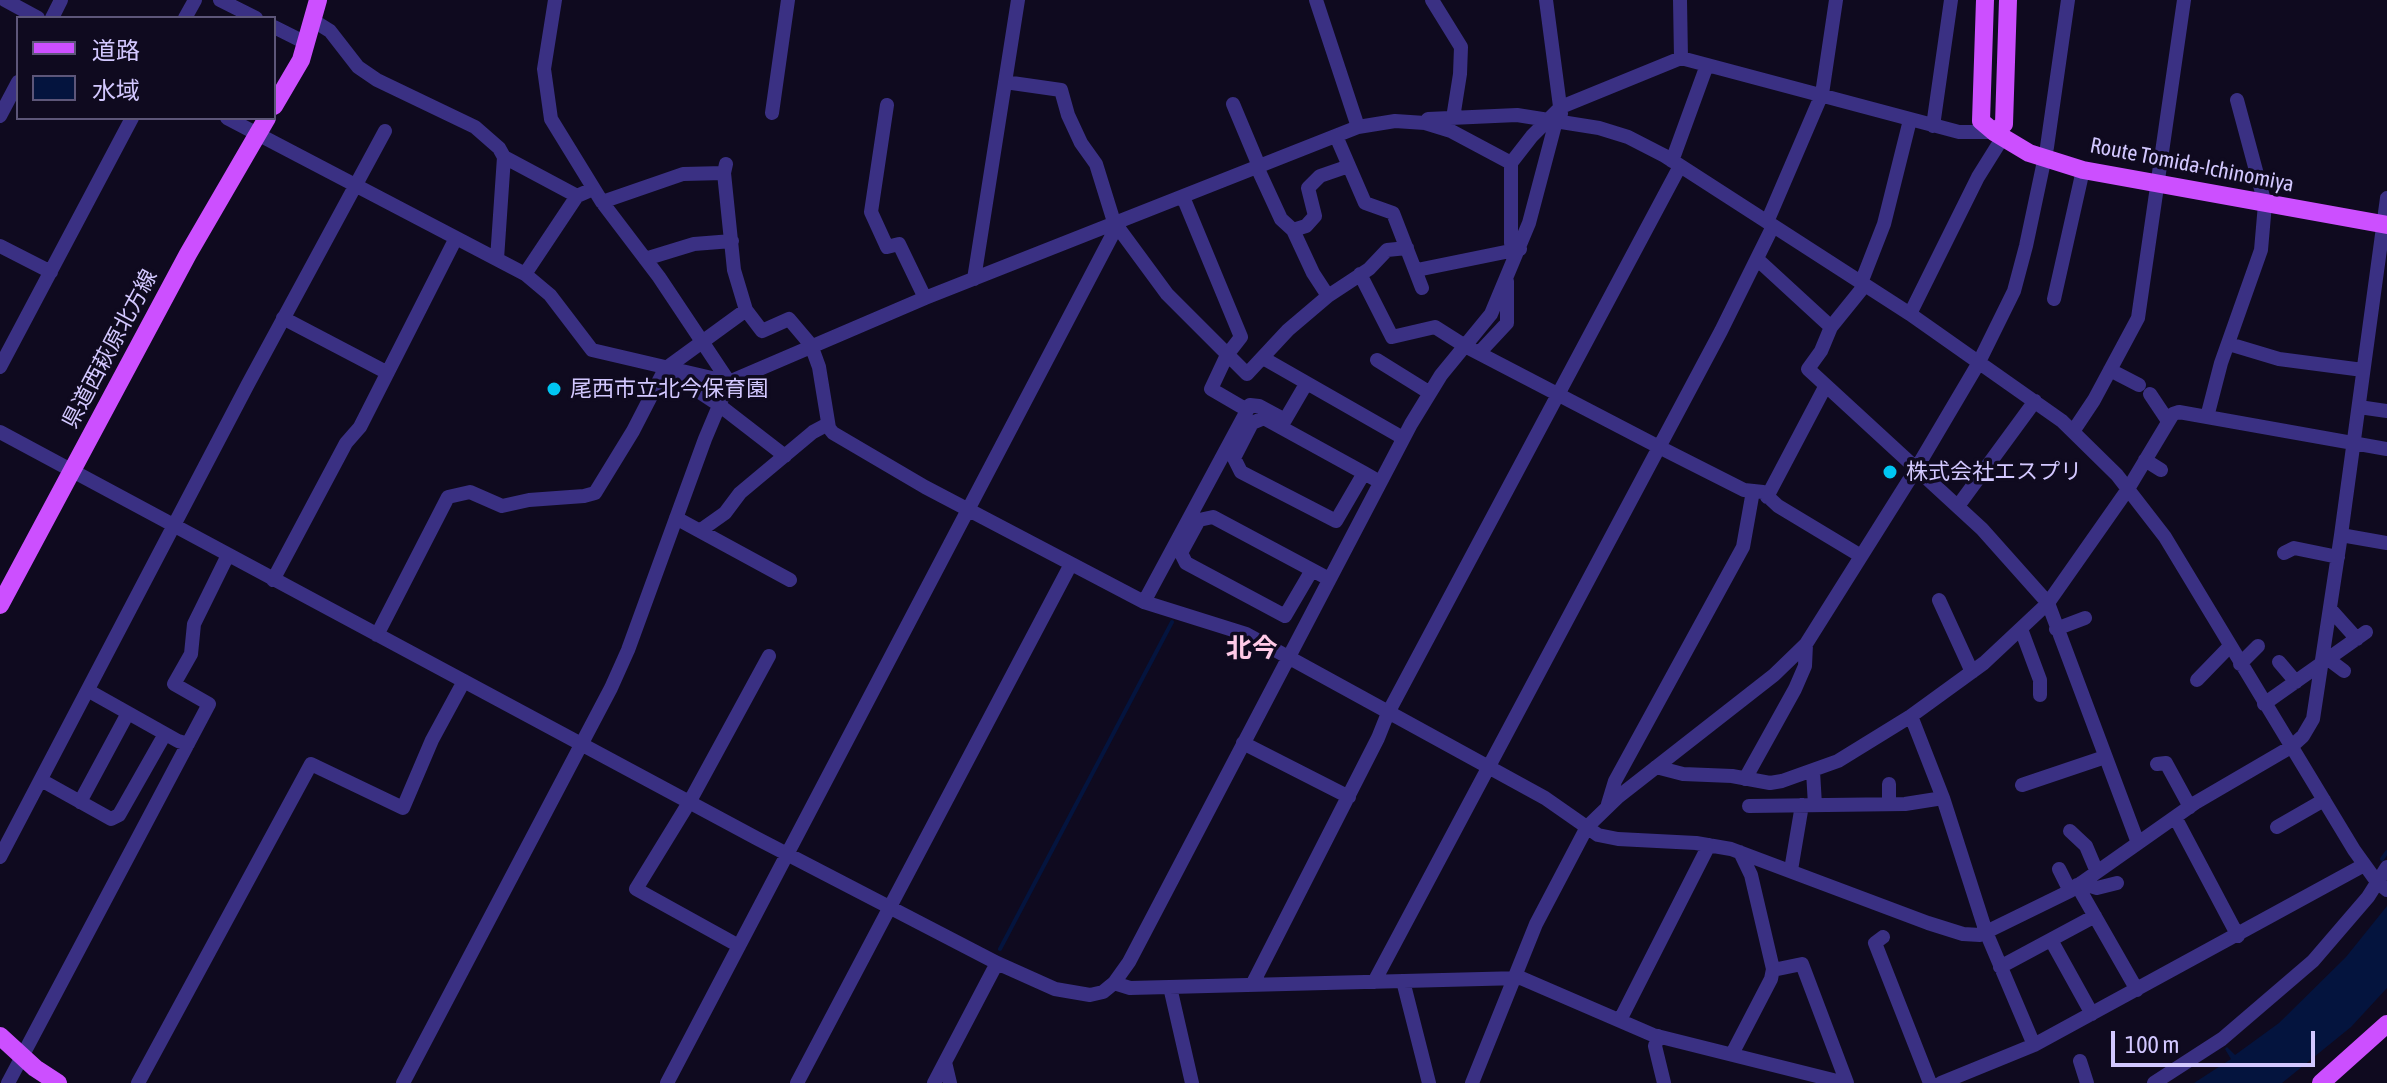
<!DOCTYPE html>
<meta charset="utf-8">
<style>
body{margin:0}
#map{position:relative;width:2387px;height:1083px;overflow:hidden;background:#0f0a1f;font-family:"Asap Condensed","Noto Sans JP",sans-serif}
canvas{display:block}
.legend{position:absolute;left:16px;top:16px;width:260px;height:104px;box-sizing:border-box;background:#0f0a1f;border:2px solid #5d5679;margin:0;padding:10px 14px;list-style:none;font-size:24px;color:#d3c8ff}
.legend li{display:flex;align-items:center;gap:16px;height:40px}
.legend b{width:40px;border:2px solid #5d5679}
.scale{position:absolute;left:2111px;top:1031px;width:204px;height:36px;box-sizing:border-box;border:4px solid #d3c8ff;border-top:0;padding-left:10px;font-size:24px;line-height:28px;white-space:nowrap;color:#d3c8ff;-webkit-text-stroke:6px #0f0a1f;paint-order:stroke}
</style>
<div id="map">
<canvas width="2387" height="1083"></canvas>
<ul class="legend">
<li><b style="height:10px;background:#cc4fff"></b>道路</li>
<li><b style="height:22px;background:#04143e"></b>水域</li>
</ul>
<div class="scale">100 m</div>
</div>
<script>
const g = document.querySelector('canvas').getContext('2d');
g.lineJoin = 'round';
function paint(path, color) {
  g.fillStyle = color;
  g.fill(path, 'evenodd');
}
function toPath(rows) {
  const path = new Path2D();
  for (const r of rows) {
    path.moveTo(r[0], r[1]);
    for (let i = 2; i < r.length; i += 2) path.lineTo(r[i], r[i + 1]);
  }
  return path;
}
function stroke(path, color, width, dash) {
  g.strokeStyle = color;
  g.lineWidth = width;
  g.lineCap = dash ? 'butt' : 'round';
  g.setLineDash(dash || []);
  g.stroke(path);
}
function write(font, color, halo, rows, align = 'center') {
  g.font = font + ' "Asap Condensed","Noto Sans JP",sans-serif';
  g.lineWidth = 7;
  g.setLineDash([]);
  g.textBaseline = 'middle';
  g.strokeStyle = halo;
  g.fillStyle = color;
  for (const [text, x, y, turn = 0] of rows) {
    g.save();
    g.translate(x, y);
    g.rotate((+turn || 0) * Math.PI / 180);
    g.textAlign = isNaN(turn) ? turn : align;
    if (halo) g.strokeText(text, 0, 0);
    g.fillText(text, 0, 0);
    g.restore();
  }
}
const water = toPath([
 [2387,906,2387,988,2351,1027,2282,1083,2194,1083,2231,1059,2225,1049,2227,1047,2235,1055,2279,1023,2346,957]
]);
const stream = toPath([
 [2382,859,2387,852],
 [1000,949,1172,622]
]);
const minor = toPath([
 [5,0,38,18],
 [220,0,256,18],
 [1316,0,1358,127],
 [1432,0,1461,47,1460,74,1453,118],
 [1546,0,1561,114],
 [1680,0,1681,58],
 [52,18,61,0],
 [185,18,195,0],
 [314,21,330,31,358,67,377,80,475,127,499,148,504,157,497,259],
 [274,27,306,43],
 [1005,82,1061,90,1068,115,1081,143,1096,164,1114,222,1167,294,1247,374,1288,330,1328,296,1369,269,1387,250,1407,248],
 [1233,104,1259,166],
 [887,105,871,212,887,247,899,244,925,298],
 [772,113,788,0],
 [0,116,18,82],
 [227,118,525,274,550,295,592,350,729,382,925,298,1358,127,1395,121,1425,123,1451,131,1511,163],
 [1428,119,1517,115,1599,128,1628,137,1665,156,1910,314,2062,421,2117,475,2165,537,2354,850,2377,882,2387,890],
 [1933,126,1951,0],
 [1336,136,1365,203,1393,213,1422,288],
 [504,157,577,196],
 [1672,161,1707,65],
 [726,164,724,173,734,270,746,310,762,331,789,319,811,345,819,367,829,428,833,433,925,487,1144,602,1246,634,1545,798,1598,835,1618,839,1696,843,1731,849,1928,923,1963,934,1980,935,2070,891,2195,803,2291,747,2303,736,2313,719,2341,535,2387,198],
 [1257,167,1281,219,1293,230,1313,273,1328,296],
 [1183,197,1241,337,1227,355,1211,389,1247,410],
 [602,202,683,174,724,173],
 [1767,222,1822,94,1836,0],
 [1293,230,1306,226,1315,216,1308,188,1320,176,1349,166],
 [0,246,51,272],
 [1520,249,1511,243,1511,163,1532,136,1561,107,1681,58,1959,132,1994,132],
 [645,259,694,244,732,241],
 [1757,259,1831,327],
 [1417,270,1520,249],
 [525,274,577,196,593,189],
 [1360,274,1392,337,1435,327,1465,346,1659,447,1744,490,1763,492,1778,506,1861,556],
 [974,279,1018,0],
 [1861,283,1884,224,1910,120],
 [1865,285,1831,327,1821,351,1808,369,1982,529,2048,603,2138,843],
 [2054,299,2083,170],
 [1910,314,1978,177,2003,137],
 [283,318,386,372],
 [2229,344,2279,359,2363,370],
 [1479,353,1507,323,1507,281],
 [1263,358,1403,438],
 [1377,360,1430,393],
 [0,367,132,118],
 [2110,370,2139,385],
 [672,374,719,405,785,456],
 [2150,394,2168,421],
 [2359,407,2387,411],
 [2207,417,2221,363,2261,250,2265,204,2237,100],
 [2074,430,2094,400,2138,318,2184,0],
 [0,432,758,839,997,963,1055,989,1090,995,1103,992,1114,983,1129,962,1411,424,1441,375,1491,314,1529,223,1556,121],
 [2145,460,2161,470],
 [1364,473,1336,521,1241,472,1234,458,1252,423,1264,418,1364,473,1380,482],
 [1767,497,1825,387],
 [1958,506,2035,401],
 [676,518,790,580],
 [701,530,725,513,740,493,813,432,828,424],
 [2341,535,2387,543],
 [2284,553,2294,548,2338,557],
 [1312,570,1285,616,1186,563,1181,553,1199,520,1213,517,1329,579],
 [273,580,346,443,360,427,456,238],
 [1939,600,1972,672],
 [1144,602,1250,405,1259,406,1285,420,1306,384],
 [2331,610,2357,639],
 [2021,629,2040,680,2040,695],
 [2056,629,2085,618],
 [377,635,448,497,470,492,502,506,529,500,584,496,595,493,633,431,665,369,746,310],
 [2328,659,2344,671],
 [2279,662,2296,682],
 [2240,664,2258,646],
 [2197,680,2229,647],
 [89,691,178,741,188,744],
 [2264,704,2366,632],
 [1911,716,1943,798,1986,932,2034,1045],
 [1243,743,1349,797],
 [2157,764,2166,763,2190,807],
 [1656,767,1683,774,1732,776,1770,783,1782,781,1838,761,1911,716,1984,663,2048,603,2128,489,2173,414,2179,412,2387,449],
 [1813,771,1815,805],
 [1745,779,1795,689,1805,666,1806,644],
 [41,780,111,819,119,815,165,734],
 [2022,785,2105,757],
 [80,802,128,713],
 [1608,804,1615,781,1743,547,1753,491],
 [1889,804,1889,784],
 [1749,806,1905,804,1943,798],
 [2175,817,2238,936],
 [2277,827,2324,800],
 [2070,831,2086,846,2097,872],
 [0,857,248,384,385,131],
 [2059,869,2070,891],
 [1791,870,1802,805],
 [2081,883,2097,888,2117,883],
 [2077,885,2137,990],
 [1883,937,1875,943,1930,1083],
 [2051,940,2092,1014],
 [739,946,636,889,690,801,769,656],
 [2000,967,2095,916],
 [1773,970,1802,964,1847,1083],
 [1403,981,1429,1083],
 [1374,982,1721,331,1773,226],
 [1114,983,1130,988,1521,978,1653,1035,1845,1083],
 [1252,985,1378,738,1388,713,1680,166],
 [1170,987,1192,1083],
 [1620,1020,1709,845],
 [1658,1036,1655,1046,1664,1083],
 [1732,1054,1771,979,1773,969,1751,875,1740,852],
 [2080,1061,2087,1083],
 [8,1083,209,704,174,684,191,654,194,624,228,555],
 [138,1083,311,764,403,808,432,740,464,681],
 [403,1083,611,688,628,650,705,439,729,382,659,277,602,202,551,119,544,69,555,0],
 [667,1083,1117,226],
 [797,1083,1071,564],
 [934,1083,945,1062],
 [950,1083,945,1062,997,963],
 [1472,1083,1536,924,1587,827,1618,797,1774,675,1806,644,1916,469,1978,364,2014,291,2026,246,2047,147,2068,0],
 [1941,1083,2034,1045,2364,865],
 [2154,1083,2222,1039,2313,961,2368,897,2387,867]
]);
const major = toPath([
 [1985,0,1981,121,1994,132,2029,153,2083,170,2387,225],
 [274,106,301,60,318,0],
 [1994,132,2004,124,2008,0],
 [0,605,188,254,267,118],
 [0,1036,35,1068,58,1083],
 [2321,1083,2387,1024]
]);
const markers = [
 [554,389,8,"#00c6f3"],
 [1890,472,8,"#00c6f3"]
];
const streetNames = [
 ["Route Tomida-Ichinomiya",2192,165,11],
 ["県道西萩原北方線",110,349,-62]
];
const poiNames = [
 ["尾西市立北今保育園",570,389],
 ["株式会社エスプリ",1906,472]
];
const quarterNames = [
 ["北今",1252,649]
];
paint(water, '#04143e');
stroke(stream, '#04143e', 4);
stroke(minor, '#3a3083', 14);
stroke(major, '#cc4fff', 18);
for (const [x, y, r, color] of markers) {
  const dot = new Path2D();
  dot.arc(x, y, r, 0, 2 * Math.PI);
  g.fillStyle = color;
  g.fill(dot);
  stroke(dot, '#0f0a1f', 3);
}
write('22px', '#d3c8ff', '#0f0a1f', streetNames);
write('22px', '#d3c8ff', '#0f0a1f', poiNames, 'left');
write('bold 26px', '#ffcae7', '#0f0a1f', quarterNames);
</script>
